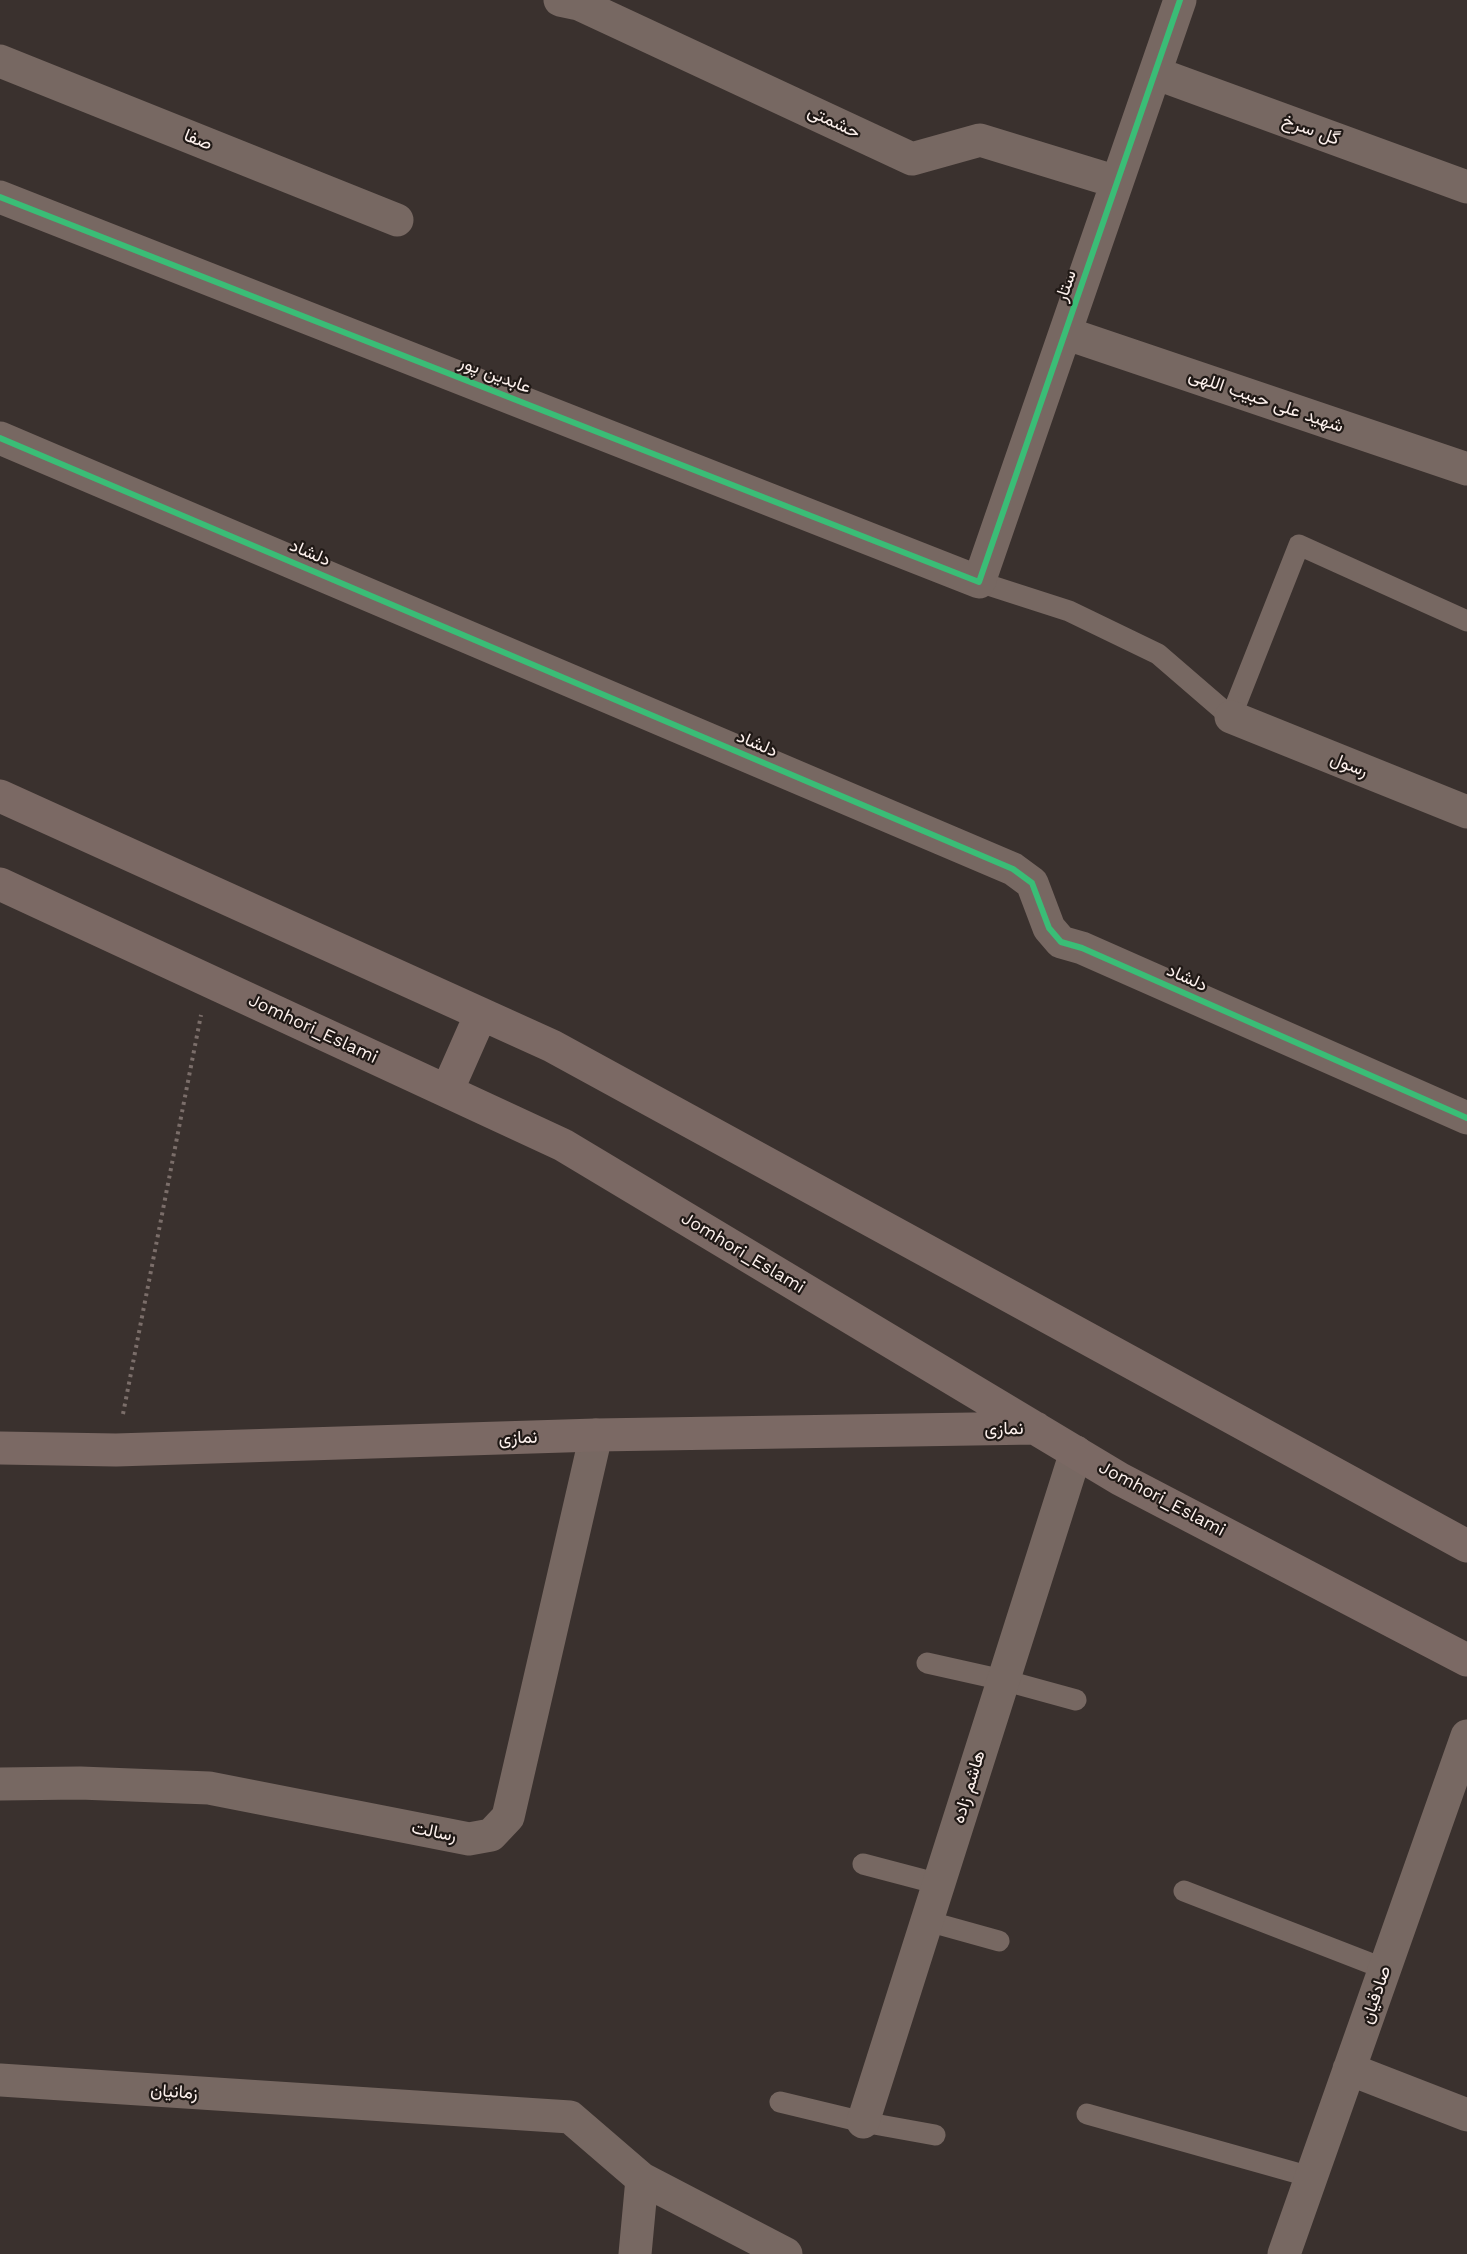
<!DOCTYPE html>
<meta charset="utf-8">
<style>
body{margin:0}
canvas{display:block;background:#3a312e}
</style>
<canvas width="1467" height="2254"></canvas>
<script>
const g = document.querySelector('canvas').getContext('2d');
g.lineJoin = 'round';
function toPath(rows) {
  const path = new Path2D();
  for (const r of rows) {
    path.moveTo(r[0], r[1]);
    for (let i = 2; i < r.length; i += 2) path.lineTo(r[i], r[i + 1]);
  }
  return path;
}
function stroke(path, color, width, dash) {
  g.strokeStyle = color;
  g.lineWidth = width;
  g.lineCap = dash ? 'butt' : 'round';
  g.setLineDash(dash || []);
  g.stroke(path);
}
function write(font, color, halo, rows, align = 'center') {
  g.font = font + ' "Work Sans",Vazirmatn,sans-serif';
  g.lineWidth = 4.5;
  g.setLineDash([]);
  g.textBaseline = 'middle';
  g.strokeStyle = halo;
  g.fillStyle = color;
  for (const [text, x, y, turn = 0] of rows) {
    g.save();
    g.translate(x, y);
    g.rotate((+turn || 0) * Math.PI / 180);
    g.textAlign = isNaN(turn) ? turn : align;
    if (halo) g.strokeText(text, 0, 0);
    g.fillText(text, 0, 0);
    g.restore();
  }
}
const path = toPath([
 [123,1414,201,1015]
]);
const lane = toPath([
 [979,582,1069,611,1158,654,1231,717,1299,545,1467,621],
 [927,1663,1003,1680,1076,1700],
 [863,1864,939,1884],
 [1184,1891,1385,1969],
 [927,1921,999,1941],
 [780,2102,863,2122,935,2135],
 [1087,2114,1311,2177]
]);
const street = toPath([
 [560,0,579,4,912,159,980,140,1117,182],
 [0,61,397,220],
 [1155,73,1467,187],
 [0,197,979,582,1180,0],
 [1065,333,1467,469],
 [0,438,1013,869,1032,883,1049,928,1061,942,1082,948,1467,1118],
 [1231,717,1467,812],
 [0,1784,80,1783,209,1788,469,1839,491,1835,508,1817,596,1435],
 [1349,2069,1467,2115],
 [0,2080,570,2117,642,2179,786,2254],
 [863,2122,1076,1452],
 [635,2254,642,2179],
 [1284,2254,1467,1736]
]);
const secondary = toPath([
 [0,796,552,1046,1467,1546],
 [0,884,563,1145,1120,1479,1467,1660],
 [447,1091,481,1014],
 [0,1448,116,1450,596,1435,1036,1428]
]);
const cycleway = toPath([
 [0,197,979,582,1180,0],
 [0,438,1013,869,1032,883,1049,928,1061,942,1082,948,1467,1118]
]);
const streetNames = [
 ["حشمتی",834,122,25],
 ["گل سرخ",1311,130,20],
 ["صفا",198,140,22],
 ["ستار",1066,286,-71],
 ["عابدین پور",495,375,21],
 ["شهید علی حبیب اللهی",1266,401,19],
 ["دلشاد",310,553,23],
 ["دلشاد",757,744,23],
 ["رسول",1349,765,22],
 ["دلشاد",1187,978,24],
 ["Jomhori_Eslami",313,1029,25],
 ["Jomhori_Eslami",743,1253,31],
 ["نمازی",1004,1429,-1],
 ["نمازی",518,1438,-2],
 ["Jomhori_Eslami",1162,1499,28],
 ["هاشم زاده",969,1787,-73],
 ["رسالت",434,1832,11],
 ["صادقیان",1376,1995,-71],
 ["زمانیان",174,2092,4]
];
stroke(path, '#7b6e6a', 4, [3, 4.5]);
stroke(lane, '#776862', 21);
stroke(street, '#776862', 33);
stroke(secondary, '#7b6964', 33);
stroke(cycleway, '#3abd76', 6);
write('18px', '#fdf1ed', '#201916', streetNames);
</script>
